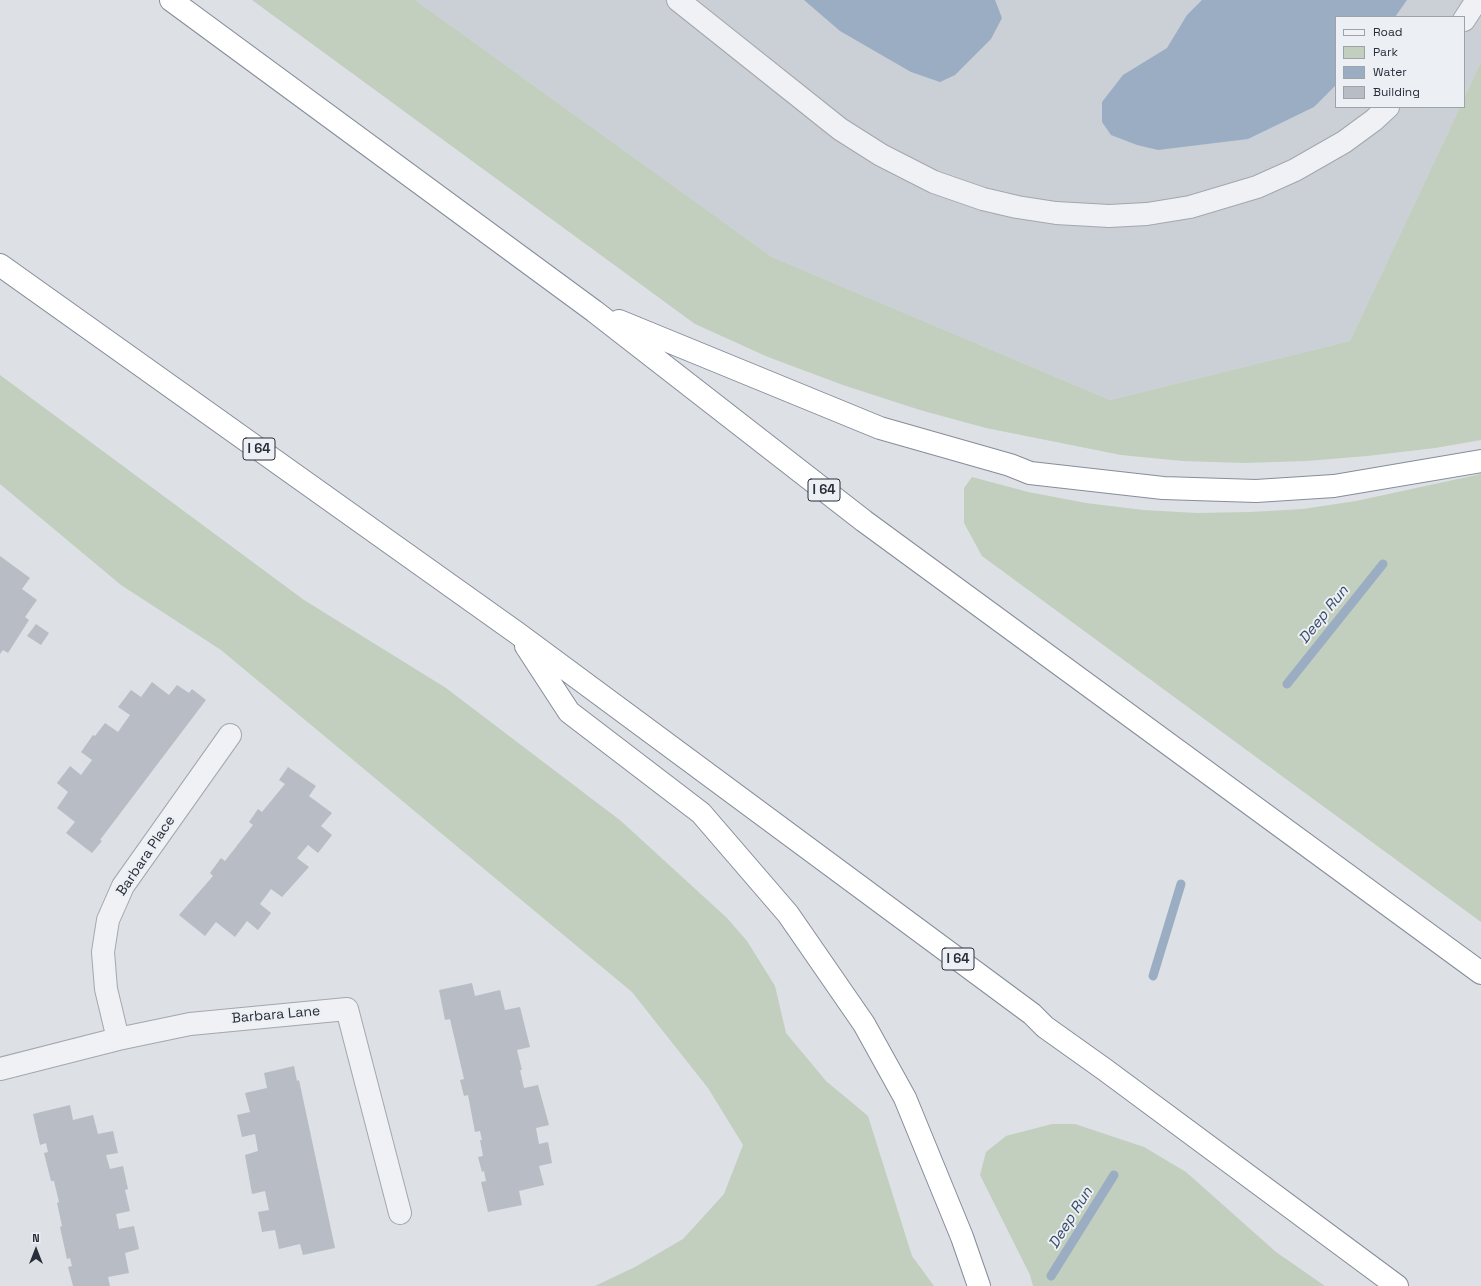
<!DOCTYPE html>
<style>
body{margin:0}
#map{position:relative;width:1481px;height:1286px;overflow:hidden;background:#dde0e5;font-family:"Space Grotesk",sans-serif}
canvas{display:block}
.legend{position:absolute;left:1335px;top:16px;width:130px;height:92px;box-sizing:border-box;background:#eceff3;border:1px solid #9ea2a9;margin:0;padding:5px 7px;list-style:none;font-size:12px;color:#282e3a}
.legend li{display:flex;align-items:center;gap:8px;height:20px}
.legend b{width:20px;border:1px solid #9ea2a9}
.north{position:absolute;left:16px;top:1230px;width:40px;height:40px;-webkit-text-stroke:3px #eceff3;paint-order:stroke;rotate:0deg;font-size:11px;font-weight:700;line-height:16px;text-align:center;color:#282e3a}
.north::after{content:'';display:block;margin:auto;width:14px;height:18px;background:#282e3a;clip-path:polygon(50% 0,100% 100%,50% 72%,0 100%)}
</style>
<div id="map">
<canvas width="1481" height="1286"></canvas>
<ul class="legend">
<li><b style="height:5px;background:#eff1f4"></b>Road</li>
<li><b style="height:11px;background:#c2cebe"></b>Park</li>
<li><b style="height:11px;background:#9aadc3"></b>Water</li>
<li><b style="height:11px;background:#b7bcc5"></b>Building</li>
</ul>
<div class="north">N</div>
</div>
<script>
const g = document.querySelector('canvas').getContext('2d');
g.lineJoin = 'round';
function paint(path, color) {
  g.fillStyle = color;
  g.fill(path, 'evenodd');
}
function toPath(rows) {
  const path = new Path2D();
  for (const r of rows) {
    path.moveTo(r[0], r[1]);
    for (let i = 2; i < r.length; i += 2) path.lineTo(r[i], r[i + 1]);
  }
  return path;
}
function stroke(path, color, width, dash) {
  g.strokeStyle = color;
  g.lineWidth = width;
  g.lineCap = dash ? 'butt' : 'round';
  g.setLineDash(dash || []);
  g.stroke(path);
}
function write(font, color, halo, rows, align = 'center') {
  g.font = font + ' "Space Grotesk",sans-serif';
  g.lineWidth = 4;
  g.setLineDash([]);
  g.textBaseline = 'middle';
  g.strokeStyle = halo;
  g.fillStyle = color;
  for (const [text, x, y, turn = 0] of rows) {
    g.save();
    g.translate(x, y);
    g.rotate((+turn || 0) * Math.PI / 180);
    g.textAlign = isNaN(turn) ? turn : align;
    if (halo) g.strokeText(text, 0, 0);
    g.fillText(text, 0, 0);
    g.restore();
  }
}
const built = toPath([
 [415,0,1481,0,1481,62,1464,98,1464,17,1336,17,1336,107,1460,107,1350,341,1110,400,772,257]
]);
const green = toPath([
 [252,0,415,0,772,257,1110,400,1350,341,1460,107,1464,107,1464,98,1481,62,1481,440,1435,448,1367,456,1306,461,1244,463,1183,461,1121,455,986,428,920,410,843,385,768,357,695,324],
 [0,375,304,600,446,688,621,821,727,918,747,941,775,986,786,1033,826,1081,868,1116,912,1256,934,1286,595,1286,635,1267,683,1239,724,1194,743,1145,708,1088,632,992,221,650,121,585,0,484],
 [1481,474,1481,922,982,556,964,523,964,488,972,477,1028,492,1086,503,1143,510,1197,513,1250,512,1303,509,1356,501],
 [1052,1124,1075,1124,1144,1147,1186,1172,1276,1252,1325,1286,1033,1286,1030,1275,980,1175,986,1152,1006,1136]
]);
const water = toPath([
 [804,0,995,0,1002,18,991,39,955,75,940,82,911,72,840,31],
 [1202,0,1407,0,1395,17,1336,17,1336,85,1314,107,1248,139,1158,150,1137,145,1111,135,1102,122,1102,102,1123,75,1167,48,1187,15]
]);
const stream = toPath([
 [1287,684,1383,564],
 [1153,976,1181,884],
 [1051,1276,1114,1175]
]);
const building = toPath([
 [0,556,30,578,22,589,37,600,25,617,29,620,8,653,3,650,0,654],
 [36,624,49,633,41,645,27,636],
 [152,682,169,695,177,685,189,693,192,689,206,700,100,840,102,841,92,853,66,833,75,822,57,808,68,792,57,783,70,766,81,775,92,760,81,752,93,735,95,736,105,723,118,732,130,715,118,707,131,690,141,697],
 [288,767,316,786,309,796,332,813,321,826,332,835,318,853,308,845,297,858,309,867,282,897,271,889,260,904,271,913,258,930,247,921,235,937,216,922,205,936,179,915,213,876,210,873,221,858,225,861,253,825,249,822,258,809,262,812,285,784,279,780],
 [472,983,475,996,500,990,505,1010,520,1007,530,1047,517,1050,522,1070,520,1070,524,1088,538,1085,549,1125,536,1128,539,1144,548,1142,552,1163,539,1166,544,1185,519,1191,522,1205,488,1212,481,1182,486,1181,484,1171,482,1172,478,1157,483,1156,480,1140,482,1140,480,1131,475,1132,468,1095,464,1096,460,1080,464,1079,450,1019,445,1020,439,990],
 [294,1066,297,1081,299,1080,335,1248,303,1255,300,1244,279,1249,275,1230,262,1232,258,1212,269,1210,265,1191,252,1194,245,1155,258,1151,255,1134,242,1137,237,1115,250,1112,245,1093,267,1088,264,1073],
 [70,1105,73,1120,93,1115,98,1134,113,1131,118,1153,106,1155,110,1169,123,1166,128,1189,125,1190,130,1211,116,1214,119,1229,134,1226,139,1249,125,1253,129,1273,108,1277,110,1286,73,1286,68,1267,72,1266,70,1258,67,1259,60,1227,62,1226,57,1203,59,1202,54,1181,51,1181,44,1153,48,1152,46,1143,40,1145,33,1114]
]);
const minor = toPath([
 [678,0,840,129,881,155,934,182,983,199,1017,207,1056,213,1109,216,1147,214,1190,207,1257,187,1295,170,1344,142,1374,120,1388,107],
 [1464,20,1477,0],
 [118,1039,106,989,103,952,108,920,123,886,230,735],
 [0,1069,118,1039,190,1024,347,1009,400,1213]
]);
const highway = toPath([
 [171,0,594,311,864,521,1481,973],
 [0,265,517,633,1032,1014,1045,1027,1104,1069,1397,1286],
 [619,321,880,428,1010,465,1030,473,1163,488,1256,491,1334,486,1481,461],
 [526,646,569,712,701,813,788,914,864,1024,905,1098,962,1237,979,1286]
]);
const shields = [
 [259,449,32],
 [824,490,32],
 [958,959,32]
];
const shieldNames = [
 ["I 64",259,449],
 ["I 64",824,490],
 ["I 64",958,959]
];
const streetNames = [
 ["Barbara Place",146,856,-56],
 ["Barbara Lane",276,1015,-5]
];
const waterNames = [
 ["Deep Run",1324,615,-51],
 ["Deep Run",1071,1218,-58]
];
paint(built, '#cbcfd6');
paint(green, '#c2cebe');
paint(water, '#9aadc3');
stroke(stream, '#9aadc3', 9);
paint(building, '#b7bcc5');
stroke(minor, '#a3a7ae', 24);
stroke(highway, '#858d9b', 24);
stroke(minor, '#eff1f4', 22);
stroke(highway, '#fff', 22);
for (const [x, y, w] of shields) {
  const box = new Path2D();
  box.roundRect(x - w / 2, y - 11, w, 22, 3);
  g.fillStyle = '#eceff3';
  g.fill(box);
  stroke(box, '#282e3a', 1);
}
write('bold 13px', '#282e3a', null, shieldNames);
write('14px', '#282e3a', '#eceff3', streetNames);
write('italic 15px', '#354c6a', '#eceff3', waterNames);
</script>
